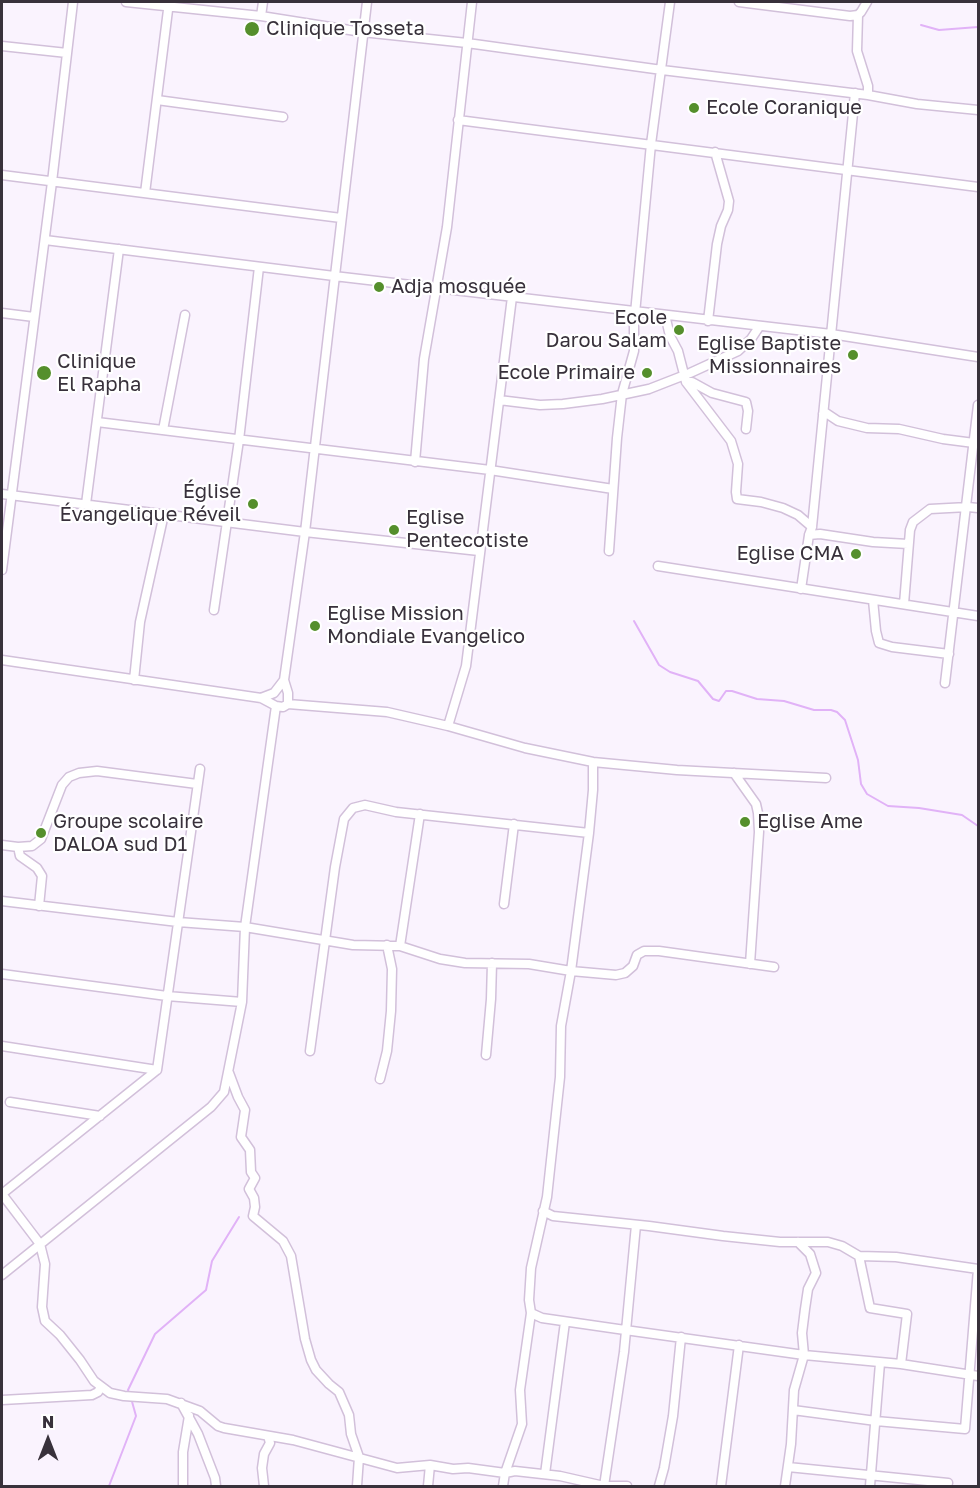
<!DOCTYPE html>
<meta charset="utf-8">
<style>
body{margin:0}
#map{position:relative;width:980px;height:1488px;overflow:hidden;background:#faf3fe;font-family:"Golos Text",sans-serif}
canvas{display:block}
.frame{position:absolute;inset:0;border:3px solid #38313b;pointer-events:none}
.north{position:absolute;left:18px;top:1410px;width:60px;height:60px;-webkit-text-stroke:4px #fff;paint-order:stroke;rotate:0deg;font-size:16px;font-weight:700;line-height:24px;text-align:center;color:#38313b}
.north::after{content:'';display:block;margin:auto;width:21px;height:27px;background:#38313b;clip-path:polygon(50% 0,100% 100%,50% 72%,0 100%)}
</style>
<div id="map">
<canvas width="980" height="1488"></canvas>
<div class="frame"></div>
<div class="north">N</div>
</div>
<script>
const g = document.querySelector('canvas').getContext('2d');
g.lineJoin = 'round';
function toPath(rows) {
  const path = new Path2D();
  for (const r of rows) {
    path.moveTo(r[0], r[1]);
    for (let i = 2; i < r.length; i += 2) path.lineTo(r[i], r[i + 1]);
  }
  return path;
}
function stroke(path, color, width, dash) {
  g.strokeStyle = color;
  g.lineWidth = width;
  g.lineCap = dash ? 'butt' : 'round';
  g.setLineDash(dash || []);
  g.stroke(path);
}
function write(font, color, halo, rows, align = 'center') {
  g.font = font + ' "Golos Text",sans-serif';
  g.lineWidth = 4.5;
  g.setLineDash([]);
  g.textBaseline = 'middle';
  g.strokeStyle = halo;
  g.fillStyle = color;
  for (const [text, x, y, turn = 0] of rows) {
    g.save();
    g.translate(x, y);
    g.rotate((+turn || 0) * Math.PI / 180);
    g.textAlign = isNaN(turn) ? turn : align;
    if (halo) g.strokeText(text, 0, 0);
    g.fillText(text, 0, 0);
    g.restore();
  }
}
const stream = toPath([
 [921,25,939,30,978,27],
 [634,621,659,665,670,672,698,681,713,699,719,701,726,691,732,691,757,699,784,701,814,710,831,710,837,712,845,720,858,760,861,784,867,794,888,806,919,808,962,815,978,826],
 [129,1393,128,1390,155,1334,206,1290,212,1261,239,1217],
 [109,1486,136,1416,131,1398]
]);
const minor = toPath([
 [126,2,261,16,362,32,467,43,662,70,868,95,917,104,978,110],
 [739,2,850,16,858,15,861,12,867,2],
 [858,15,857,51,868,86,868,95],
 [261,16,263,2],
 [2,46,67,53],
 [157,100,283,117],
 [458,120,978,187],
 [2,175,341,218],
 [145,193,169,2],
 [45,240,334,276,831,334,978,357],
 [2,313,34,317],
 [665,315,670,336,678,351,686,382,731,441,738,464,736,492,737,499,761,502,783,508,798,515,812,527],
 [708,321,717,244,721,226,728,210,729,201,715,152],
 [686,382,692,382,712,393,746,402,748,411,746,429],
 [499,400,540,405,563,404,602,399,649,389,690,373,738,351,751,339,759,327],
 [823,414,826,413,838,421,867,428,899,429,943,439,974,443],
 [97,422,490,470,613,489],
 [163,430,185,315],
 [415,462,424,359,447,227,472,2],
 [2,494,305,532,479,551],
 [86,504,119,249],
 [809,535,820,534,873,542,908,544],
 [609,551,617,438,622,394,634,351,634,324,651,144,670,2],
 [658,566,978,616],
 [2,570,52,182,73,2],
 [801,589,809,535,812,527,855,93],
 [873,600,876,631,879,643,892,647,949,654],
 [904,604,910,530,913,522,930,509,968,507,978,508],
 [214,610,239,440,259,267],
 [2,660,261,698,276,706,283,707,288,704,288,693,284,680],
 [134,680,140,622,164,514],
 [945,683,978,405],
 [261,698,274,693,284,680,305,532,367,2],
 [288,704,387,712,448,726,466,666,512,297],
 [448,726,525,748,593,762,677,770,826,778],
 [734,773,756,804,758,813,759,832,750,964],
 [2,845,18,847,32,846,41,839,62,785,69,777,79,773,97,771,197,784],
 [18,847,20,856,37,868,42,876,39,906],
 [2,901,178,922,245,927,353,945,400,946,440,959,465,963,529,964,571,971,616,975,625,973,633,966,637,955,644,951,659,951,774,967],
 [504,904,514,824],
 [400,946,420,814],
 [2,974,167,996,242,1002],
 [2,1046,157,1070],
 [310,1051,335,867,344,819,353,808,365,805,396,812,589,833],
 [486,1055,491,999,492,963],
 [229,1073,238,1097,245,1110,241,1137,250,1150,251,1172,255,1178,249,1189,254,1198,255,1207,253,1216,283,1241,291,1256,305,1339,311,1360,316,1370,329,1384,339,1392,349,1415,351,1434,359,1457,357,1486],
 [380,1079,387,1051,391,1011,392,969,387,945],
 [10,1102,100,1116],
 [2,1194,40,1244,45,1264,42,1307,45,1321,60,1335,80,1360,94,1381,110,1393,124,1396,167,1399,200,1411,218,1426,224,1428,293,1440,397,1468,430,1465,453,1469,468,1468,505,1473,515,1471,560,1476,604,1486,627,1486],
 [2,1194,157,1070,200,769],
 [543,1211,553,1216,649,1226,723,1236,780,1242,828,1242,842,1246,859,1256,896,1257,978,1269,965,1429,876,1421,793,1410],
 [859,1256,870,1308,907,1314,901,1364],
 [2,1275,211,1107,224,1092,242,1002,245,927,276,706],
 [531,1313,542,1318,618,1329,804,1355,901,1364,978,1376],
 [2,1400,92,1395,98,1392,101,1387],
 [181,1403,198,1434,215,1478,216,1486],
 [788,1467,948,1483],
 [545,1474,565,1322],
 [183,1486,183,1452,189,1416],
 [264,1486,262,1468,264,1454,270,1443,268,1436],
 [428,1486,430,1465],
 [503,1486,505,1473,522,1424,520,1390,531,1313,529,1300,531,1268,547,1197,560,1077,561,1026,571,971,589,833,593,790,593,762],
 [604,1486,624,1352,636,1225],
 [659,1486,664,1468,673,1416,681,1337],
 [721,1486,739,1345],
 [785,1486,791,1444,794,1390,804,1355,802,1333,805,1309,808,1289,816,1273,810,1254,798,1242],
 [870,1486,880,1363]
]);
const markers = [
 [252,29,8,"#558f2c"],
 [694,108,6,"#558f2c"],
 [379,287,6,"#558f2c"],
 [679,330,6,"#558f2c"],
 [853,355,6,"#558f2c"],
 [44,373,8,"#558f2c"],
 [647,373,6,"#558f2c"],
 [253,504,6,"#558f2c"],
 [394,530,6,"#558f2c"],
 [856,554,6,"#558f2c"],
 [315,626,6,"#558f2c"],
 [745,822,6,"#558f2c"],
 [41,833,6,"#558f2c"]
];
const poiNames = [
 ["Clinique Tosseta",266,29],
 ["Ecole Coranique",706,108],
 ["Adja mosquée",391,287],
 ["Ecole",667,318,"right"],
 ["Darou Salam",667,341,"right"],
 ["Eglise Baptiste",841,344,"right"],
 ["Missionnaires",841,367,"right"],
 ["Clinique",57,362],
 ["El Rapha",57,385],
 ["Ecole Primaire",635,373,"right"],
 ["Église",241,492,"right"],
 ["Évangelique Réveil",241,515,"right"],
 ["Eglise",406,518],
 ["Pentecotiste",406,541],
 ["Eglise CMA",844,554,"right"],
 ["Eglise Mission",327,614],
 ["Mondiale Evangelico",327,637],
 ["Groupe scolaire",53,822],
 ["DALOA sud D1",53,845],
 ["Eglise Ame",757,822]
];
stroke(stream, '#e1b2f7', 2);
stroke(minor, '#d2c0da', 11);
stroke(minor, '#fff', 8);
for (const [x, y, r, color] of markers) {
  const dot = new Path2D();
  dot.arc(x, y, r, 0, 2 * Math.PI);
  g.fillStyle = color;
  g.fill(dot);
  stroke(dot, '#fff', 2);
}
write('20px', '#38313b', '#fff', poiNames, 'left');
</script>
